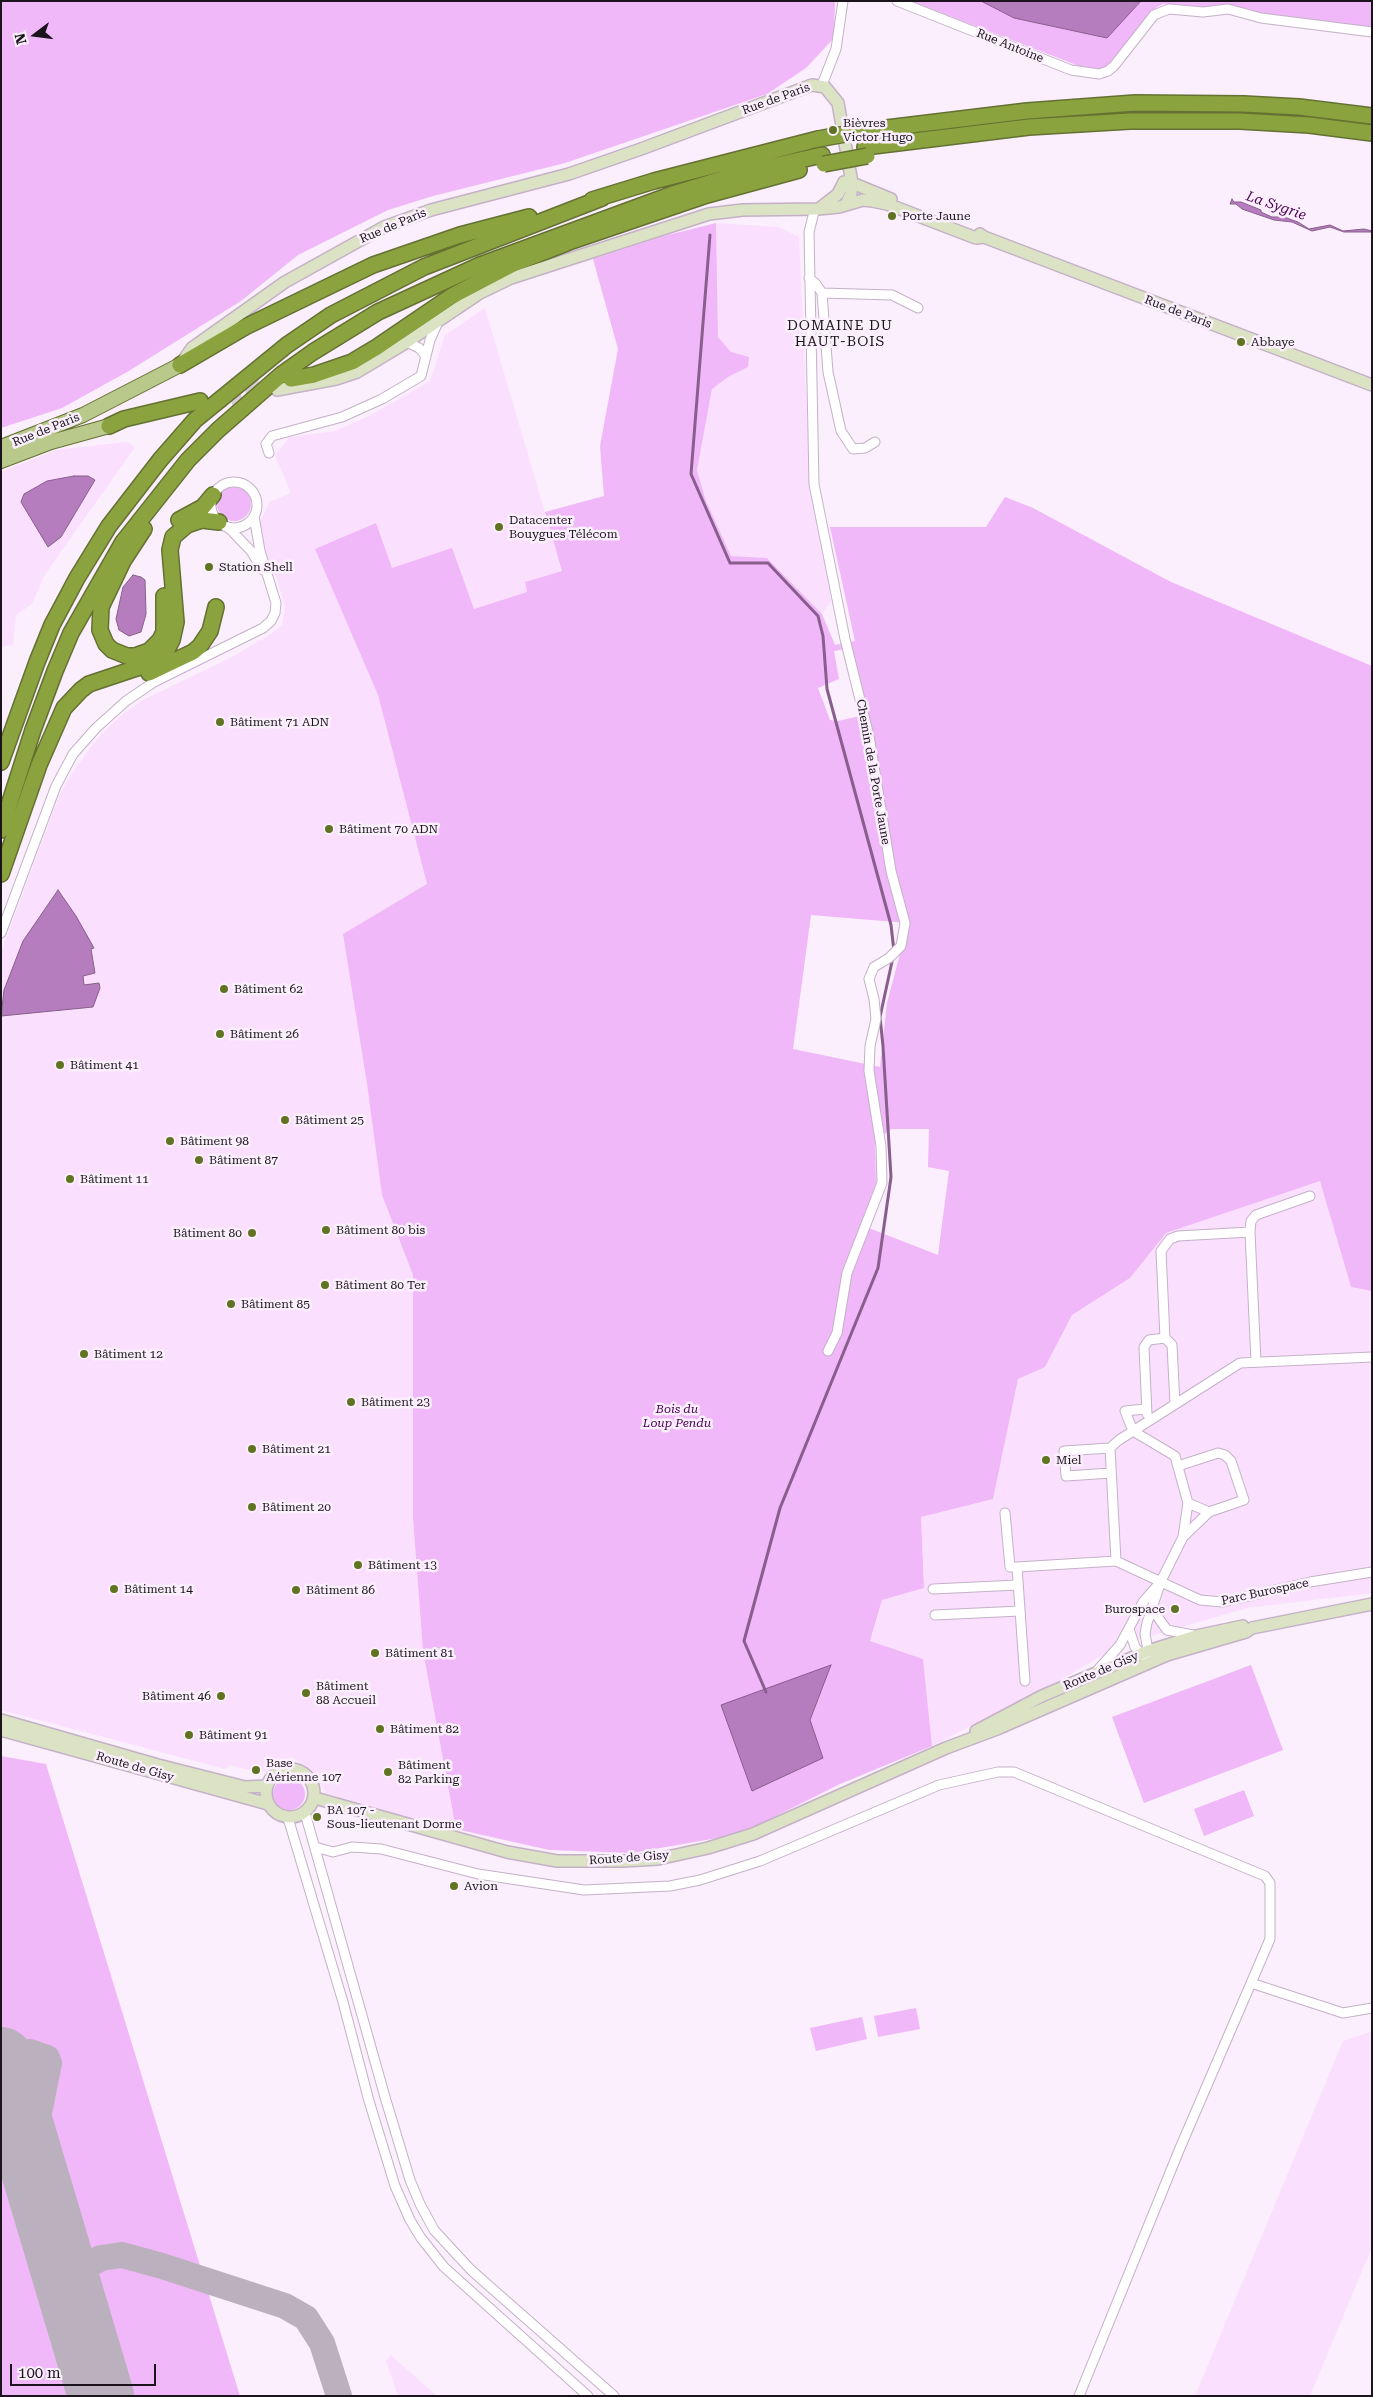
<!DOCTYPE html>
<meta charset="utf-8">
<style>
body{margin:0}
#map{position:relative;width:1373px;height:2397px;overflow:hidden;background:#fbeefd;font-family:"Roboto Serif",serif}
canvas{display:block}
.frame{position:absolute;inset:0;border:2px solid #1b141c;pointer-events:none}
.north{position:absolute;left:10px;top:10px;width:50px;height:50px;-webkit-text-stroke:4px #fbeefd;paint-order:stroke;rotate:255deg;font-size:14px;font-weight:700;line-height:20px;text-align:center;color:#1b141c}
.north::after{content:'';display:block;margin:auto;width:18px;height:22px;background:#1b141c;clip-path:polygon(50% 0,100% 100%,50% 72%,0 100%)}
.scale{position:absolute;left:10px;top:2364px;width:146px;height:22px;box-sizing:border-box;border:2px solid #1b141c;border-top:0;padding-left:6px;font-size:15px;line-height:18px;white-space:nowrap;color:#1b141c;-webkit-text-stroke:4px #fbeefd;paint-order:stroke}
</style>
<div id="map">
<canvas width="1373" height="2397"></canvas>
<div class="frame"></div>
<div class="north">N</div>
<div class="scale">100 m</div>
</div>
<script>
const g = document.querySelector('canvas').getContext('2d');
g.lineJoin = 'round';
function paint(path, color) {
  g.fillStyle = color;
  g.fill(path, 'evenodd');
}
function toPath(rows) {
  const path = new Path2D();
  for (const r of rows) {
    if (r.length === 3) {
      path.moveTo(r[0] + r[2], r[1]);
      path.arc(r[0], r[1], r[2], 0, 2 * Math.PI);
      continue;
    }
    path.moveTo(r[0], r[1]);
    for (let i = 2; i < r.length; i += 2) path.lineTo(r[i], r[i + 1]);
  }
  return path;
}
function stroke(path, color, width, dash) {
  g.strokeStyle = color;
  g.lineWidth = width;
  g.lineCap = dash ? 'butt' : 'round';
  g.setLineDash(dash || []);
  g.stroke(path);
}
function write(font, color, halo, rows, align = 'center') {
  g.font = font + ' "Roboto Serif",serif';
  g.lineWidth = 5;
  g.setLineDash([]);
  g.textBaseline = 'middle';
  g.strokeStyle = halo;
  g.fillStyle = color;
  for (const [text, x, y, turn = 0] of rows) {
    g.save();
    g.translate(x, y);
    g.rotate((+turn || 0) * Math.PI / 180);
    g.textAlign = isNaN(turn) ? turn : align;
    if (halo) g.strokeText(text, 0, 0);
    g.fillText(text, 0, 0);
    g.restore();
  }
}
const built = toPath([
 [716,223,779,227,799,237,810,480,822,537,831,601,822,614,767,558,731,556,706,501,697,470,712,389,728,377,748,367,749,357,731,352,718,337],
 [485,308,562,571,525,582,527,592,474,609,392,568,315,549,378,695,427,885,343,934,367,1084,382,1194,413,1275,413,1518,423,1651,456,1829,443,1823,400,1816,326,1793,312,1771,292,1757,267,1769,266,1772,255,1768,254,1771,230,1765,225,1769,1,1710,1,952,59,796,70,776,97,739,118,718,141,701,232,657,271,634,282,625,285,607,277,579,261,545,260,522,270,502,291,493,275,455,290,437,335,431,369,416,430,381,445,335],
 [128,442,135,447,44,576,32,604,16,615,13,645,1,647,1,472,56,450],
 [1320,1180,1351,1287,1372,1291,1372,1593,1247,1608,1120,1645,1059,1681,932,1746,923,1659,870,1642,882,1600,924,1588,921,1517,993,1499,1018,1379,1045,1366,1072,1315,1130,1278,1166,1233],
 [1372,2031,1372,2247,1310,2396,1195,2396,1343,2041],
 [391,2355,437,2396,398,2396,386,2361]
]);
const green = toPath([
 [1,1,835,1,834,38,806,68,767,94,565,163,433,196,388,210,298,255,241,301,127,372,62,408,1,428],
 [911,1,981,1,1015,18,1107,38,1141,1,1372,1,1372,27,1163,4,1156,8,1106,67,1092,71],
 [716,223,718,337,731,352,749,357,748,367,728,377,712,389,697,470,706,501,731,556,767,558,822,614,835,645,855,641,830,527,986,527,1005,497,1033,508,1171,582,1372,666,1372,1291,1351,1287,1320,1181,1166,1233,1130,1278,1072,1315,1045,1367,1018,1379,993,1499,921,1517,924,1588,882,1600,870,1641,923,1659,932,1746,840,1784,740,1834,632,1853,549,1850,456,1829,423,1651,413,1518,413,1275,382,1195,367,1084,343,934,427,884,378,695,315,549,376,523,392,568,452,548,474,609,527,592,525,582,562,571,545,512,604,496,600,446,618,349,593,259,664,236],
 [845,649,860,716,838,721,830,720,818,688,839,679,834,651],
 [811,915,908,923,887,1003,880,1067,793,1049],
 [891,1129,929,1129,928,1167,949,1171,938,1255,861,1225,876,1183,875,1142],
 [234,504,17],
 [1251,1665,1283,1750,1144,1803,1112,1717],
 [1,1756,46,1764,240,2396,1,2396],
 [289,1794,16],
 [1244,1790,1254,1816,1204,1836,1194,1809],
 [916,2008,920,2029,878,2037,874,2016],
 [862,2017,867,2039,816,2051,810,2028]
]);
const water = toPath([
 [981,1,1141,1,1107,38,1014,18,981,1],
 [1232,199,1234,202,1241,202,1261,210,1261,212,1272,217,1284,217,1298,222,1309,229,1330,225,1343,231,1364,229,1372,231,1372,232,1344,232,1330,227,1312,231,1292,222,1274,220,1242,209,1236,204,1230,204,1232,199],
 [74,476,88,476,95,480,61,537,48,547,21,502,24,494,47,481,74,476],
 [133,575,141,577,145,580,146,614,141,632,129,636,119,630,116,619,123,587,133,575],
 [58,890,76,916,94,948,91,949,95,973,83,976,84,985,99,983,100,988,93,1007,1,1016,4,990,23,941,58,890],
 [831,1665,810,1720,823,1758,752,1791,721,1705,831,1665]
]);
const stream = toPath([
 [710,235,691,474,730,563,768,563,818,616,823,636,827,689,891,925,894,951],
 [766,1692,744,1641,780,1508,878,1268,891,1177,883,1046,880,1017,893,957]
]);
const taxiway = toPath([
 [1,2060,11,2054,30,2052,47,2058,49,2063,30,2158],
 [1,2120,22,2129],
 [78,2319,78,2285,90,2264,101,2258,122,2255,162,2266,285,2306,306,2318,322,2343,339,2396]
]);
const runway = toPath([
 [1,2060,101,2396]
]);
const secondaryTunnel = toPath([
 [215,404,258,394]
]);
const highwayTunnel = toPath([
 [223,396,274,383]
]);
const street = toPath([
 [897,1,1071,70,1099,74,1108,71,1114,66,1154,15,1169,9,1203,12,1228,9,1261,18,1372,32],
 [822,85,836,49,843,1],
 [818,209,814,212,809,232,814,484,845,639,869,736,891,871,905,923,901,946,889,958,874,967,869,979,874,999,876,1019,870,1046,869,1071,881,1146,882,1183,847,1273,837,1333,828,1351],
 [809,278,816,284,822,293,892,295,918,308],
 [822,293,828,372,841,431,853,449,865,448,875,442],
 [407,342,419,348,426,356],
 [269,453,266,444,272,436,342,417,382,399,421,376,430,340,438,322],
 [234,505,23],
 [228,527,251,551,263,570],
 [1,933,56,786,73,754,96,728,126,701,154,682,263,628,271,621,275,613,276,603,260,551,254,516],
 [1165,1338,1172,1345,1175,1404],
 [1372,1357,1240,1363,1119,1440,1110,1448,1116,1561,1187,1594,1200,1600,1223,1602,1310,1582,1372,1572],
 [1256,1362,1250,1232,1251,1221,1256,1215,1310,1196],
 [1145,1409,1125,1411,1133,1431,1175,1456,1188,1503,1183,1537,1161,1581,1147,1623,1145,1634,1149,1656],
 [1147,1414,1144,1347,1149,1340,1165,1338,1161,1251,1170,1239,1178,1236,1250,1232],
 [1110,1448,1064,1451,1066,1476,1111,1473],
 [1178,1466,1218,1453,1225,1455,1231,1461,1244,1500,1209,1512,1183,1537],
 [1188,1503,1209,1512],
 [1005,1513,1010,1567,1017,1567],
 [933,1589,1018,1585],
 [1152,1609,1167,1630,1193,1635],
 [935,1615,1020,1611],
 [1129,1629,1135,1647,1145,1658],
 [1096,1672,1120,1645,1143,1602,1158,1585],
 [1025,1681,1017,1567,1116,1561],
 [305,1813,385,2097,410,2180,420,2204,434,2230,471,2270,614,2396],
 [288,1818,343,2002,369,2101,395,2186,410,2220,421,2238,444,2267,588,2396],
 [315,1847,333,1852,352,1847,381,1849,478,1874,584,1890,670,1886,700,1880,760,1861,939,1785,998,1772,1014,1772,1265,1876,1270,1883,1270,1939,1180,2148,1079,2396],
 [1251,1983,1343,2013,1372,2008]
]);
const secondary = toPath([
 [820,208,838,194,844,182,852,183,891,199],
 [980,234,984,237,1372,385],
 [183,361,192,348,285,282,384,227,431,210,569,174,641,149,812,85,825,87,838,103,852,183,851,194,846,205],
 [277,390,336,379,357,372,407,342,480,293,511,278,709,214,743,210,818,209,839,207,863,200,872,201,887,204,976,238,984,237],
 [1,1720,158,1765,245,1787,267,1786],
 [1,1730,268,1804],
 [976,1731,1042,1696,1148,1651,1196,1636,1243,1626],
 [290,1793,24],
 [315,1798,507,1852,557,1861,623,1861,658,1859,708,1848,753,1834,946,1748,997,1729,1167,1655,1246,1632,1252,1628,1372,1604]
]);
const primary = toPath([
 [1,447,83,415,180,365],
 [1,461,51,442,109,426]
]);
const highway = toPath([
 [862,131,1027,111,1135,103,1244,104,1299,107,1372,116],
 [865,147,1029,127,1130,121,1240,121,1309,125,1372,133],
 [592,200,654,181,818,139],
 [180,365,245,327,373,265,460,235,529,217],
 [291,379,314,375,352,362,377,347,452,296,513,264,569,242,707,195,799,170],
 [109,426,124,419,200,401],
 [179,520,203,507,213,495],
 [144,529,123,561,101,607,100,630,106,644,112,650,127,656,135,656,149,651,160,640,164,632,164,596],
 [149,673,193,652,200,646,210,631,216,607],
 [1,762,37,662,52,625,77,578,109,526,160,460,195,420,287,345,331,315,424,267,602,198],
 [1,830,33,730,55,671,71,633,123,542,188,460,218,430,282,374,313,352,378,312,480,265,673,194,746,172,822,155],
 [1,874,39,765,64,708,81,690,89,684,146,665,154,661,168,648,172,640,176,622,170,550,173,537,187,525,202,520,219,522]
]);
const highwayBridge = toPath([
 [818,139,862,131],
 [824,164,867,156]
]);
const markers = [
 [833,130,5,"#607321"],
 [892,216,5,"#607321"],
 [1241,342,5,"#607321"],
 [499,527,5,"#607321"],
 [209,567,5,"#607321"],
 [220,722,5,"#607321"],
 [329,829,5,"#607321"],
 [224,989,5,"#607321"],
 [220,1034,5,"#607321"],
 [60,1065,5,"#607321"],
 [285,1120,5,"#607321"],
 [170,1141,5,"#607321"],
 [199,1160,5,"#607321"],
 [70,1179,5,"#607321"],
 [326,1230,5,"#607321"],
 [252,1233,5,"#607321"],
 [325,1285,5,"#607321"],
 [231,1304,5,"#607321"],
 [84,1354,5,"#607321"],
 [351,1402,5,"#607321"],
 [252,1449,5,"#607321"],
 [1046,1460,5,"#607321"],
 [252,1507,5,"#607321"],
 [358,1565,5,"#607321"],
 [114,1589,5,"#607321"],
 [296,1590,5,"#607321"],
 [1175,1609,5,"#607321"],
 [375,1653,5,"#607321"],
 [306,1693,5,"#607321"],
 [221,1696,5,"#607321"],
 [380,1729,5,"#607321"],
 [189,1735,5,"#607321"],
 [256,1770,5,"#607321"],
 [388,1772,5,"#607321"],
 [317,1817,5,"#607321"],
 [454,1886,5,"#607321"]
];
const streetNames = [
 ["Rue Antoine",1010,46,22],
 ["Rue de Paris",776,99,-20],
 ["Rue de Paris",393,226,-23],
 ["Rue de Paris",1178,312,21],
 ["Rue de Paris",46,430,-22],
 ["Chemin de la Porte Jaune",873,772,80],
 ["Parc Burospace",1265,1592,-12],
 ["Route de Gisy",1101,1671,-23],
 ["Route de Gisy",135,1767,16],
 ["Route de Gisy",629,1858,-4]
];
const poiNames = [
 ["Bièvres",843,123],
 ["Victor Hugo",843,137],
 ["Porte Jaune",902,216],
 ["Abbaye",1251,342],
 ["Datacenter",509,520],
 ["Bouygues Télécom",509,534],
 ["Station Shell",219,567],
 ["Bâtiment 71 ADN",230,722],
 ["Bâtiment 70 ADN",339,829],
 ["Bâtiment 62",234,989],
 ["Bâtiment 26",230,1034],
 ["Bâtiment 41",70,1065],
 ["Bâtiment 25",295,1120],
 ["Bâtiment 98",180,1141],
 ["Bâtiment 87",209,1160],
 ["Bâtiment 11",80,1179],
 ["Bâtiment 80 bis",336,1230],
 ["Bâtiment 80",242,1233,"right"],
 ["Bâtiment 80 Ter",335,1285],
 ["Bâtiment 85",241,1304],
 ["Bâtiment 12",94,1354],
 ["Bâtiment 23",361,1402],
 ["Bâtiment 21",262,1449],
 ["Miel",1056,1460],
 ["Bâtiment 20",262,1507],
 ["Bâtiment 13",368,1565],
 ["Bâtiment 14",124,1589],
 ["Bâtiment 86",306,1590],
 ["Burospace",1165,1609,"right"],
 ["Bâtiment 81",385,1653],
 ["Bâtiment",316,1686],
 ["88 Accueil",316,1700],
 ["Bâtiment 46",211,1696,"right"],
 ["Bâtiment 82",390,1729],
 ["Bâtiment 91",199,1735],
 ["Base",266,1763],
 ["Aérienne 107",266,1777],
 ["Bâtiment",398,1765],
 ["82 Parking",398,1779],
 ["BA 107 -",327,1810],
 ["Sous-lieutenant Dorme",327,1824],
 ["Avion",464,1886]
];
const parkNames = [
 ["Bois du",677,1409],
 ["Loup Pendu",677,1423]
];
const waterNames = [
 ["La Sygrie",1276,206,19]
];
const neighbourhoodNames = [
 ["DOMAINE DU",840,326],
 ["HAUT-BOIS",840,342]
];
paint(built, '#fae0fe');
paint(green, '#f0b7f9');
paint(water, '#b67dbe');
stroke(water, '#885e8d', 1);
stroke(stream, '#885e8d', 3);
stroke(taxiway, '#bbb0bd', 26);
stroke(runway, '#bbb0bd', 66);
stroke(secondaryTunnel, '#d9cddb', 11, [11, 5.5]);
stroke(highwayTunnel, '#d9cddb', 15, [15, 8]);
stroke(street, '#c4b1c7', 11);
stroke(secondary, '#c4b1c7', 14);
stroke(primary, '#647132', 16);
stroke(highway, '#647132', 18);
stroke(street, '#fff', 9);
stroke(secondary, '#dce3c5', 11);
stroke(primary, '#b9c88b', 14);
stroke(highway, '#8ba33e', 15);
stroke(highwayBridge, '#647132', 18, []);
stroke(highwayBridge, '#8ba33e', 15);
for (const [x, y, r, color] of markers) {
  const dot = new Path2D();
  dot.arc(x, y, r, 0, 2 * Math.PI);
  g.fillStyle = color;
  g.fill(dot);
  stroke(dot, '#fbeefd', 2);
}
write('12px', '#1b141c', '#fbeefd', streetNames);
write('12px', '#1b141c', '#fbeefd', poiNames, 'left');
write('italic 12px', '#490053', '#fbeefd', parkNames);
write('italic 14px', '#4d0257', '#fbeefd', waterNames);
g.letterSpacing = '1px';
write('14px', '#1b141c', '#fbeefd', neighbourhoodNames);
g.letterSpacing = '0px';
</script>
